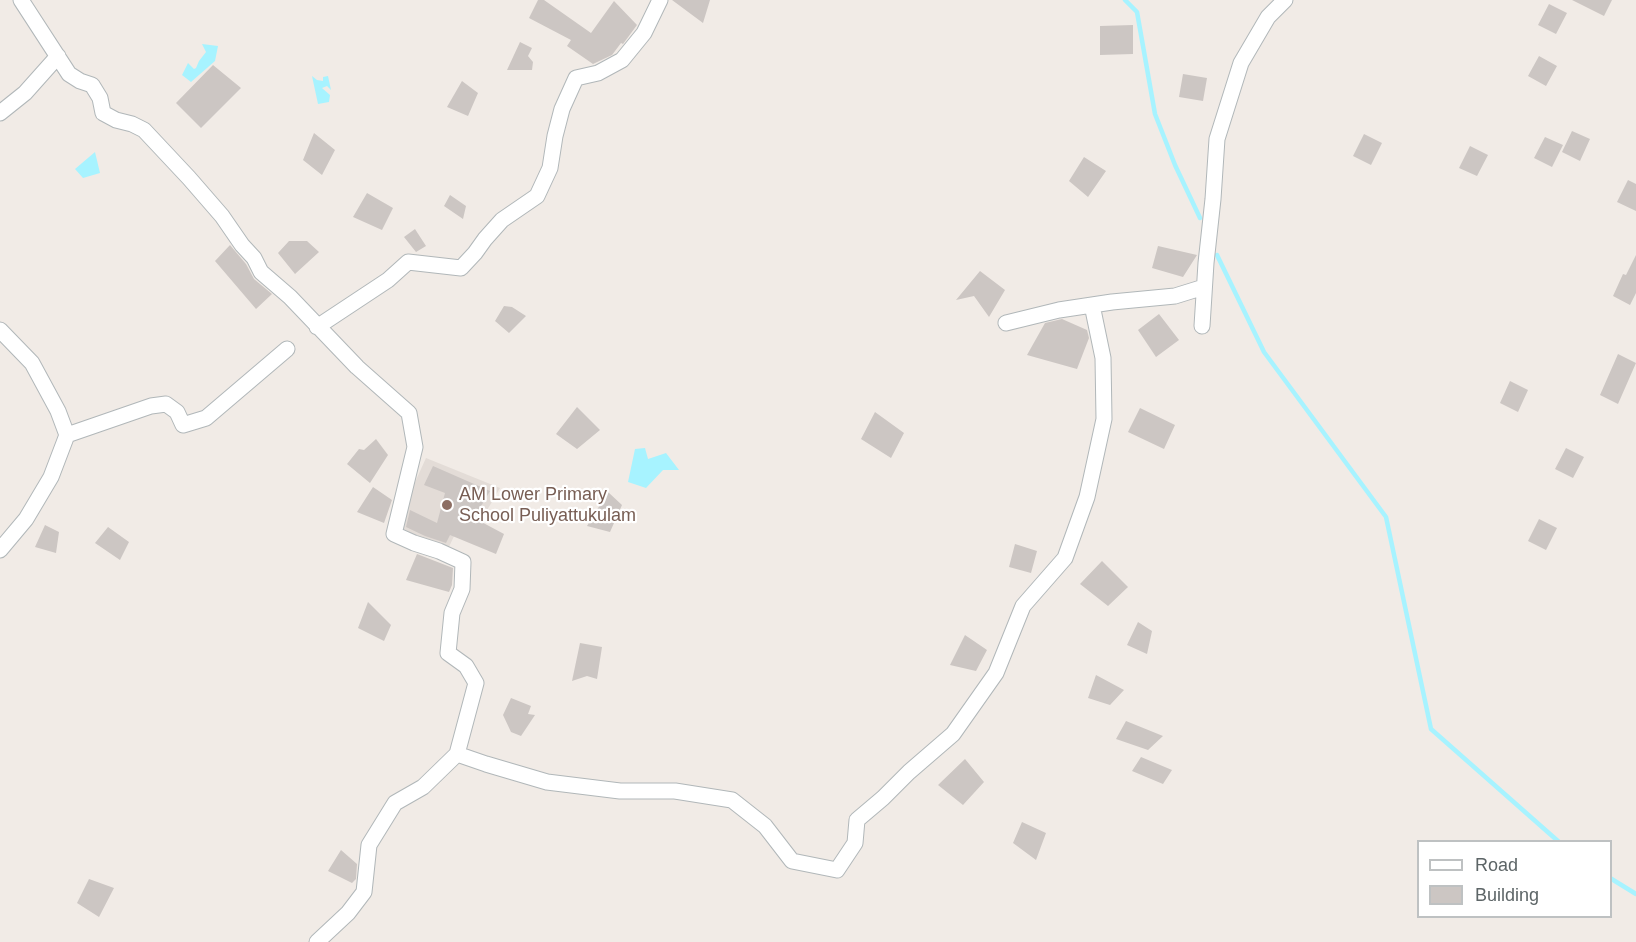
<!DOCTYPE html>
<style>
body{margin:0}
#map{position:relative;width:1636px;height:942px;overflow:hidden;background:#f1ebe6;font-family:Helvetica,sans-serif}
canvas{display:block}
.legend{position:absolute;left:1417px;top:840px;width:195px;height:78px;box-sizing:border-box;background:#fff;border:2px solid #bec1c2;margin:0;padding:8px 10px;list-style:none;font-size:18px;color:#5d6567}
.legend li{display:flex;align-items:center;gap:12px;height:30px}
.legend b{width:30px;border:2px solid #bec1c2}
</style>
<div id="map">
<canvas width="1636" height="942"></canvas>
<ul class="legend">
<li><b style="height:8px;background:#fff"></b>Road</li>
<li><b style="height:16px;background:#ccc6c3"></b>Building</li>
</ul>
</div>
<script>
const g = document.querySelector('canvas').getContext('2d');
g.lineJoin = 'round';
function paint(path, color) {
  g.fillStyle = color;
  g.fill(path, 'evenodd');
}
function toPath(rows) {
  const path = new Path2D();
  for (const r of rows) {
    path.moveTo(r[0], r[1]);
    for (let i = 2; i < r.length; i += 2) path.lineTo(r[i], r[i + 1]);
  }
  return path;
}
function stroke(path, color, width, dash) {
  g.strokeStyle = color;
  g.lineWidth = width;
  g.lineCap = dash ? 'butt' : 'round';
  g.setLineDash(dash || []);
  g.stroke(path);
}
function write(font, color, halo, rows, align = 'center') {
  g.font = font + ' Helvetica,sans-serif';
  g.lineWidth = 4.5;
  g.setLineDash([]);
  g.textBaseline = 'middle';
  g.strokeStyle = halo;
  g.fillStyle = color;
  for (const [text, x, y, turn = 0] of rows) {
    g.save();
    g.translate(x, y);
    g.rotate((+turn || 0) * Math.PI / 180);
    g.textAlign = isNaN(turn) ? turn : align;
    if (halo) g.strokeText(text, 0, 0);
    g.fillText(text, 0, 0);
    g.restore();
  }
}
const education = toPath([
 [426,458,500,488,486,512,474,508,455,534,448,549,413,534,399,526,406,502]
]);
const water = toPath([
 [202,44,218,46,215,61,191,82,182,75,188,63,194,69,196,68,199,61,206,52],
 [312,76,317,80,323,81,323,77,328,76,331,90,327,86,322,88,330,95,329,102,318,104],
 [95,152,100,173,83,178,75,169],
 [645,448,648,459,666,453,679,470,663,470,646,488,628,482,635,449]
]);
const stream = toPath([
 [1125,0,1137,12,1155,114,1175,165,1200,218],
 [1217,255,1264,352,1386,517,1431,729,1559,842],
 [1610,878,1636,894]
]);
const building = toPath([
 [538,0,544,0,591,33,614,1,637,25,623,44,621,43,612,55,593,64,567,46,571,40,529,18],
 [672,0,710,0,703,23],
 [1572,0,1612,0,1604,16],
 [1549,4,1567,13,1556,34,1538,25],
 [1133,25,1133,54,1100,55,1100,26],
 [520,42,532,48,528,56,533,62,532,70,507,70],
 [1539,56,1557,66,1546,86,1528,76],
 [213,65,241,88,201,128,176,103],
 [1183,74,1207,78,1203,101,1179,97],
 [462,81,478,93,468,116,447,107],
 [1572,131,1590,139,1580,161,1562,152],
 [314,133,335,150,322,175,303,160],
 [1364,134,1382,143,1371,165,1353,156],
 [1545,137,1563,145,1552,167,1534,158],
 [1470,146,1488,155,1477,176,1459,168],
 [1084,157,1106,171,1088,197,1069,181],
 [1628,180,1636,184,1636,211,1617,202],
 [367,193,393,208,382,230,353,217],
 [450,195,466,206,463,219,444,206],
 [415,229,426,246,416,252,404,237],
 [289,241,307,241,319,252,295,274,278,253],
 [230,245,246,264,254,279,272,294,256,309,215,261],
 [1158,246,1197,255,1183,277,1152,268],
 [1636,255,1636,293,1630,305,1613,296,1623,274,1626,275],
 [980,271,1005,290,989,317,974,296,956,300],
 [504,306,512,307,526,316,509,333,495,321],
 [1159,314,1179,340,1156,357,1138,330],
 [1062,319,1087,330,1089,338,1077,369,1027,355,1045,323],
 [1618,354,1636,363,1618,404,1600,395],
 [1510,381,1528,390,1518,412,1500,403],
 [577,407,600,430,577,449,556,434],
 [1140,408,1175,425,1164,449,1128,432],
 [875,412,904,433,891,458,861,439],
 [376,439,388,455,370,483,347,464,359,449,364,450],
 [1566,448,1584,457,1573,478,1555,469],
 [433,466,490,491,474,518,504,534,496,554,450,535,446,543,425,536,406,527,410,510,437,523,445,493,424,485],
 [373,487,392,500,384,523,357,512],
 [608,492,622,505,610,532,587,526],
 [1539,519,1557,528,1546,550,1528,541],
 [45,525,59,532,56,553,35,547],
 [108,527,129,542,120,560,95,543],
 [1015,544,1037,551,1031,573,1009,567],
 [417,554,453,568,452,585,449,592,406,580],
 [1102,561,1128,587,1108,606,1080,584],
 [368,602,391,625,384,641,358,628],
 [1138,622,1152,631,1147,654,1127,645],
 [965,635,987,650,976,671,950,665],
 [580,643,602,647,597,679,587,676,572,681],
 [1096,675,1124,690,1110,705,1088,698],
 [511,698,531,706,528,714,535,715,521,736,511,732,503,715],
 [1126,721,1163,736,1148,750,1116,739],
 [1141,757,1172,770,1163,784,1132,771],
 [965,759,984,782,963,805,938,785],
 [1022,822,1046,833,1036,860,1013,843],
 [341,850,357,864,356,879,352,883,328,871],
 [89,879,114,888,99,917,77,903]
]);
const minor = toPath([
 [21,0,69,74,80,81,92,85,100,98,103,113,116,120,132,124,144,130,189,178,222,216,242,245,254,258,261,272,290,297,357,367,409,413,415,447,394,534,414,543,439,551,463,562,462,589,452,613,448,653,466,666,476,683,457,754,423,787,395,803,369,845,364,892,348,913,317,942],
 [0,113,25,93,58,56],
 [1006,323,1059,310,1112,302,1175,296,1204,287],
 [1202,326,1206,263,1213,199,1217,139,1241,63,1268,17,1285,0],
 [317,327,388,280,408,262,461,268,475,253,485,239,502,220,537,196,550,168,555,136,562,109,576,78,598,73,622,60,644,33,660,0],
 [0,330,32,363,58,411,67,435,51,477,26,519,0,550],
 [67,435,151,406,166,404,177,412,183,425,206,418,287,349],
 [457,754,486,764,547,782,620,791,675,791,732,800,765,826,792,861,837,870,855,843,857,820,883,798,909,772,953,734,996,673,1023,606,1065,558,1087,497,1104,419,1103,358,1092,305]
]);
const markers = [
 [447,505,6,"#8d6e63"]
];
const educationNames = [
 ["AM Lower Primary",459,495],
 ["School Puliyattukulam",459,516]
];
paint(education, '#e3dcd7');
paint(water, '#a7f3ff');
stroke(stream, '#a7f3ff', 4.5);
paint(building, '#ccc6c3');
stroke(minor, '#b1b7b9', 17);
stroke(minor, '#fff', 15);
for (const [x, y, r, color] of markers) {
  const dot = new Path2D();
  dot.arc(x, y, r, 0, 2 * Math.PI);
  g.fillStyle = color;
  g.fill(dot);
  stroke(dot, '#fff', 2);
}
write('18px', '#785e54', '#fff', educationNames, 'left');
</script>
